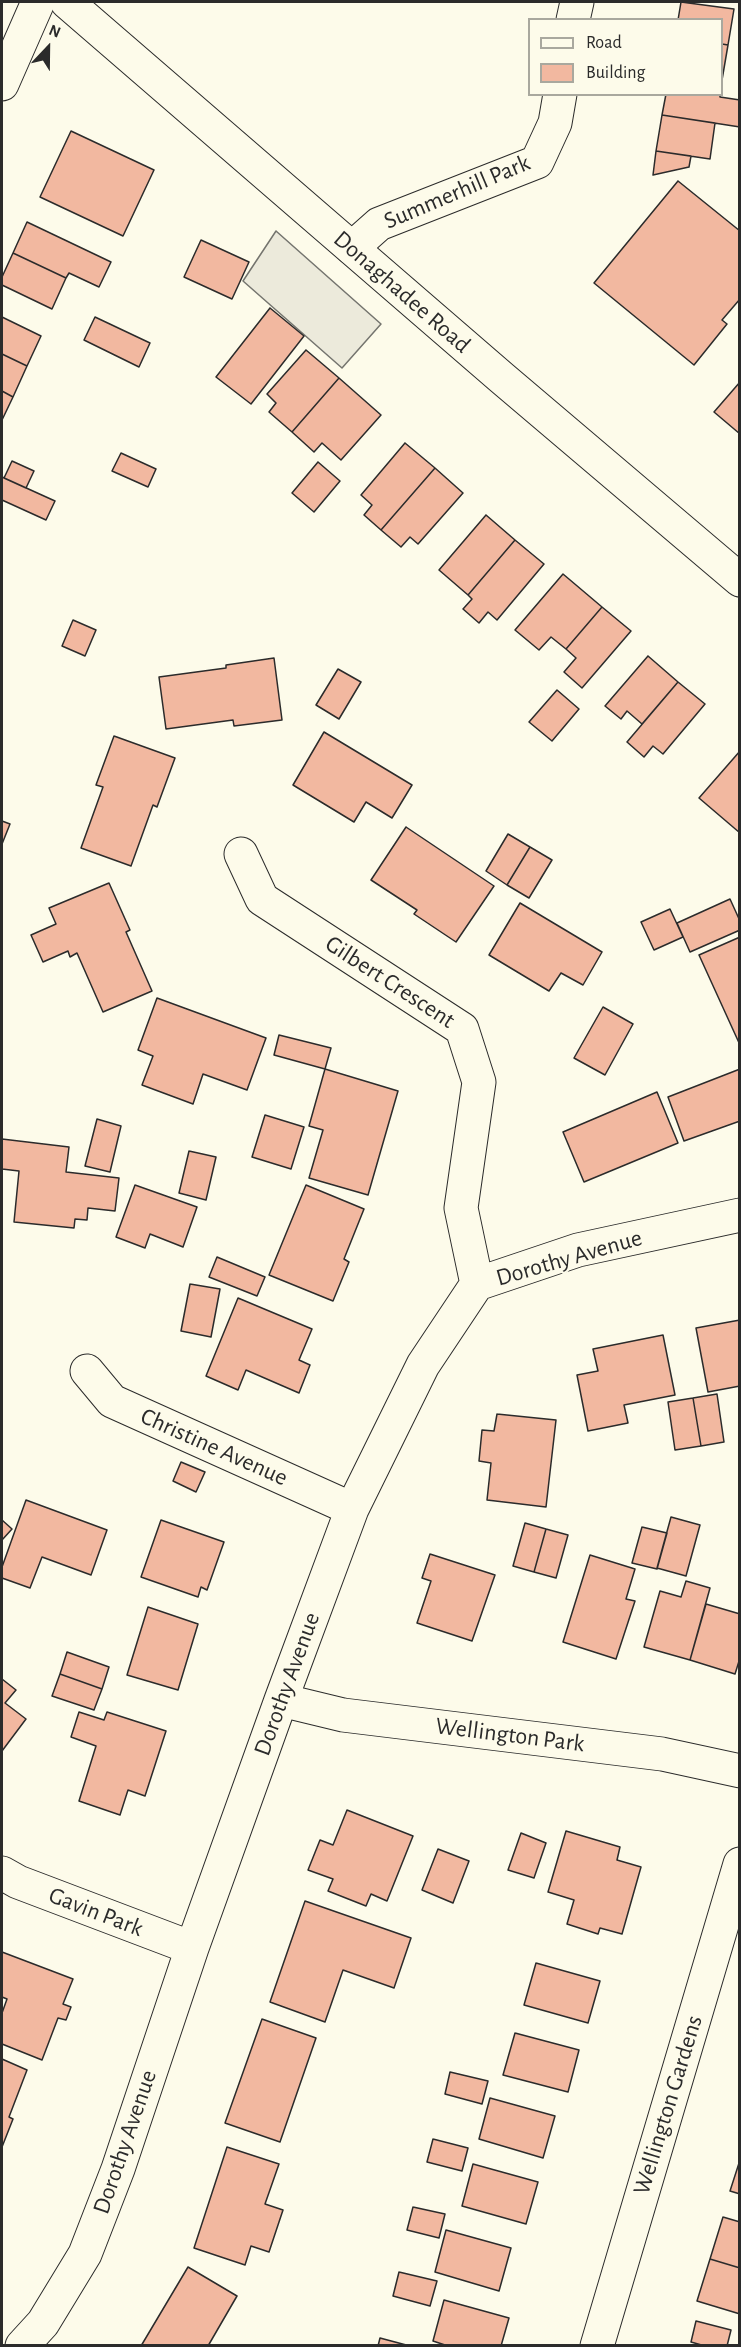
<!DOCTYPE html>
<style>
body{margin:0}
#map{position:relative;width:741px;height:2347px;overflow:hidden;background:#fdfbea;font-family:"Alegreya Sans",sans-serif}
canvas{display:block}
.frame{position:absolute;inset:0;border:3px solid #2b2b2b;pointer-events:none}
.legend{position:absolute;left:528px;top:18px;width:195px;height:78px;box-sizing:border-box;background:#fdfbea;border:2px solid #a9a89e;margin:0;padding:8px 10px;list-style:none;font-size:18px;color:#2b2b2b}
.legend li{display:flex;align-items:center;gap:12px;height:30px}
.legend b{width:30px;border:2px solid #a9a89e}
.north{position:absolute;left:18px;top:18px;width:60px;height:60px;-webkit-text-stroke:4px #fdfbea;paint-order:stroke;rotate:22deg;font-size:16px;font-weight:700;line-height:24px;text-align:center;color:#2b2b2b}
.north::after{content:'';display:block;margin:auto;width:21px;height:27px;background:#2b2b2b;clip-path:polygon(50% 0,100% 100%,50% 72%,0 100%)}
</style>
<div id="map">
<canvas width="741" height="2347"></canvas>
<div class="frame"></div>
<ul class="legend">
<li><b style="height:8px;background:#fdfbea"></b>Road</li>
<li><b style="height:16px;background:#f2b8a0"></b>Building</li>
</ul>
<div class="north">N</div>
</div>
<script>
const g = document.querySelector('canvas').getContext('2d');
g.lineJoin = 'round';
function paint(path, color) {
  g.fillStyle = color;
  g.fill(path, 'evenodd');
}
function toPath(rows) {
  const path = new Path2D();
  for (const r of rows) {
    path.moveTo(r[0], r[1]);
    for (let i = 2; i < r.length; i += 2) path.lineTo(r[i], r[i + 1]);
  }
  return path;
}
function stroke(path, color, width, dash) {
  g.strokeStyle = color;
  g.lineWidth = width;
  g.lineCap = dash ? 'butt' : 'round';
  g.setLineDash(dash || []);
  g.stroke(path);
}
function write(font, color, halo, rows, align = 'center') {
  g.font = font + ' "Alegreya Sans",sans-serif';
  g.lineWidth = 4.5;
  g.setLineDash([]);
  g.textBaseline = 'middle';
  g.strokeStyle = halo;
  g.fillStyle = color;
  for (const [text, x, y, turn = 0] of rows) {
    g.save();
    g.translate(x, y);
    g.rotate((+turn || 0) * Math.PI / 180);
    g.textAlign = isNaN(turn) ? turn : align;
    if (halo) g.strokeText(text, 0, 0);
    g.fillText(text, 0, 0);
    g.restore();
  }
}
const parking = toPath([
 [276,231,381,324,342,368,243,281,276,231]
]);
const building = toPath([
 [681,2,734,9,728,45,722,44,722,20,678,20,681,2],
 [722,44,728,45,722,80,722,44],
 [666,94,720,94,720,97,740,100,740,127,662,115,666,94],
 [662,115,715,123,710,159,656,151,662,115],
 [71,131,154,170,123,236,40,197,71,131],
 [656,151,691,156,689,167,653,175,656,151],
 [678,181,740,231,740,299,722,320,727,324,694,365,594,283,678,181],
 [27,222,111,262,99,287,69,273,66,278,13,253,27,222],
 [201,240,249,262,232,299,184,277,201,240],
 [13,253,66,278,52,309,2,285,2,277,13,253],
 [270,308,304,336,251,404,216,377,270,308],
 [2,317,41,336,27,366,2,354,2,317],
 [95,317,150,343,139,367,84,340,95,317],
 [306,350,339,378,292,432,269,412,276,403,267,394,306,350],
 [2,354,27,366,13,397,2,391,2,354],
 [339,378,381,415,341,460,322,443,314,452,292,432,339,378],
 [740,382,740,434,714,412,740,382],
 [2,391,13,397,2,420,2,391],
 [405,443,435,468,381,530,364,515,372,505,361,495,405,443],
 [121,453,156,469,148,487,112,471,121,453],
 [12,461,34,471,26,488,4,478,12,461],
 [318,462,340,481,314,512,292,493,318,462],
 [435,468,463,493,418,544,410,537,401,547,381,530,435,468],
 [2,477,55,501,46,520,2,500,2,477],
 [486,515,515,540,468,595,439,570,486,515],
 [515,540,544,564,497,620,488,612,479,623,463,609,472,599,468,595,515,540],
 [563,574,602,607,566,649,551,637,539,650,515,630,563,574],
 [602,607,631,631,582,688,564,672,576,658,566,649,602,607],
 [73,620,96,630,85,656,62,646,73,620],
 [648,656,678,682,642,724,627,711,621,719,605,706,648,656],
 [274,658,282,720,234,726,233,720,166,729,159,677,226,668,226,665,274,658],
 [338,669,361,682,339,719,316,705,338,669],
 [678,682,705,704,663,754,653,746,644,757,627,742,678,682],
 [557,690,579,709,552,741,529,722,557,690],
 [324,732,412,785,392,818,366,802,354,822,293,785,324,732],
 [114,736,175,758,157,807,153,805,131,866,81,848,103,787,96,785,114,736],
 [740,751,740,833,699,798,740,751],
 [2,821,10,824,2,844,2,821],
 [406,827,494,886,456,942,414,914,417,910,371,880,406,827],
 [508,834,530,847,507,885,486,871,508,834],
 [530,847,552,860,529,898,507,885,530,847],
 [109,883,130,930,126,932,152,991,103,1012,77,953,70,957,68,951,43,962,31,935,56,924,49,908,109,883],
 [730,899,740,921,740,930,690,952,677,923,730,899],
 [520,903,602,952,583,985,561,973,549,991,489,955,520,903],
 [670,909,683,937,654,950,641,922,670,909],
 [740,937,740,1045,699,955,740,937],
 [157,998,266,1038,247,1090,203,1074,193,1104,142,1085,153,1056,138,1050,157,998],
 [603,1007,633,1024,605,1075,574,1058,603,1007],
 [279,1035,331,1048,325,1069,274,1055,279,1035],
 [325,1069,398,1091,368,1195,309,1178,323,1130,309,1126,325,1069],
 [740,1069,740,1121,684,1141,668,1097,740,1069],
 [657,1092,678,1143,584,1182,563,1132,657,1092],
 [265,1115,304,1127,291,1169,252,1157,265,1115],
 [97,1119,121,1126,110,1172,85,1166,97,1119],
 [2,1139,69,1147,66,1172,119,1178,115,1211,88,1208,87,1220,75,1219,74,1228,14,1222,19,1171,2,1169,2,1139],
 [189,1151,216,1157,206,1200,179,1193,189,1151],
 [135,1185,197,1207,183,1247,150,1234,145,1248,116,1237,135,1185],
 [306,1185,364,1209,344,1259,349,1262,333,1301,269,1275,306,1185],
 [217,1257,265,1277,257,1296,209,1277,217,1257],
 [190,1284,220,1289,211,1337,181,1331,190,1284],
 [238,1298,312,1329,299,1360,310,1365,299,1393,246,1370,238,1390,206,1376,238,1298],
 [740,1320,740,1386,708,1392,696,1328,740,1320],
 [663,1335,675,1395,624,1405,628,1423,588,1431,577,1375,598,1371,593,1349,663,1335],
 [717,1394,724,1442,701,1446,693,1398,717,1394],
 [693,1398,701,1446,675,1450,668,1402,693,1398],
 [497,1414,556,1420,546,1507,487,1500,491,1463,479,1461,482,1430,494,1431,497,1414],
 [181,1462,205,1472,196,1492,173,1481,181,1462],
 [26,1500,107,1530,91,1575,42,1557,30,1588,2,1578,2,1567,26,1500],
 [671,1517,700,1525,686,1576,657,1568,671,1517],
 [2,1520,12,1529,2,1540,2,1520],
 [161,1520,224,1542,207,1590,201,1587,198,1597,141,1577,161,1520],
 [525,1523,546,1529,534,1572,513,1566,525,1523],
 [642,1527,667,1533,657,1569,632,1563,642,1527],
 [546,1529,568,1535,556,1578,534,1572,546,1529],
 [430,1554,495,1575,472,1641,417,1623,431,1581,422,1578,430,1554],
 [590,1555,635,1569,626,1599,635,1601,616,1659,563,1642,590,1555],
 [686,1581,710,1588,690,1660,644,1647,660,1591,681,1597,686,1581],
 [706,1604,740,1614,740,1658,735,1674,690,1660,706,1604],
 [148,1607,198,1624,178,1690,127,1675,148,1607],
 [67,1652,109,1667,102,1689,60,1674,67,1652],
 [60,1674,102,1689,94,1710,52,1696,60,1674],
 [2,1679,16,1690,5,1703,26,1719,2,1751,2,1679],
 [79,1712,104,1720,107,1712,166,1731,145,1796,128,1790,120,1815,79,1801,96,1746,71,1737,79,1712],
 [347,1810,413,1836,387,1901,371,1894,366,1906,328,1891,333,1879,308,1870,320,1840,333,1845,347,1810],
 [566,1831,620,1847,617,1860,641,1867,622,1934,600,1928,598,1934,567,1924,574,1900,548,1892,566,1831],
 [521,1833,546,1843,534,1878,508,1870,521,1833],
 [438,1849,469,1861,453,1903,422,1890,438,1849],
 [305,1901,411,1938,394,1988,343,1970,325,2022,270,2002,305,1901],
 [2,1952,73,1979,63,2004,71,2007,66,2020,58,2018,42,2060,2,2044,2,2013,7,1999,2,1997,2,1952],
 [536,1963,600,1981,588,2023,524,2005,536,1963],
 [262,2019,316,2038,280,2142,225,2123,262,2019],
 [515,2033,579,2050,568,2092,503,2075,515,2033],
 [2,2059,27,2070,9,2117,13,2119,2,2147,2,2059],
 [450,2072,488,2081,482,2104,445,2094,450,2072],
 [490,2098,555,2116,543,2158,479,2139,490,2098],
 [433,2139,468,2148,462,2171,427,2162,433,2139],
 [227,2147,279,2164,265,2204,283,2210,269,2252,251,2246,245,2265,194,2248,227,2147],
 [740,2160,740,2194,730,2191,740,2160],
 [473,2164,538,2182,526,2224,462,2206,473,2164],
 [413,2207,445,2214,439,2238,407,2230,413,2207],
 [723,2217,740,2222,740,2268,710,2259,723,2217],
 [446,2230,511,2248,499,2291,435,2272,446,2230],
 [710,2259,740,2268,740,2314,697,2301,710,2259],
 [188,2267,237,2296,208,2346,141,2346,188,2267],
 [399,2272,437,2281,430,2306,393,2296,399,2272],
 [444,2300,509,2318,501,2346,448,2346,433,2341,444,2300],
 [696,2321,731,2330,727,2346,705,2346,691,2342,696,2321],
 [380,2338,410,2346,378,2346,380,2338]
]);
const minor = toPath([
 [573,20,577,2],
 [2,84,38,2],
 [352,248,379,224,537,162,555,123,560,94],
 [241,854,262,899,462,1029,479,1082,461,1208,477,1284],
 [87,1371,112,1401,352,1509],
 [281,1700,343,1715,662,1754,740,1771],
 [2,1873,18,1882,192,1948],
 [22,2346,43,2323,85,2254,118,2169,192,1948,281,1700,352,1509,423,1365,477,1284,578,1250,740,1215],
 [597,2346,740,1864]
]);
const secondary = toPath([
 [67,2,502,378,740,580]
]);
const streetNames = [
 ["Summerhill Park",457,192,-23],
 ["Donaghadee Road",402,292,41],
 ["Gilbert Crescent",390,982,33],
 ["Dorothy Avenue",569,1258,-16],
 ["Christine Avenue",214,1447,24],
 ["Dorothy Avenue",287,1684,-70],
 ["Wellington Park",510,1735,7],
 ["Gavin Park",96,1912,21],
 ["Wellington Gardens",668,2105,-73],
 ["Dorothy Avenue",125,2142,-71]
];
paint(parking, '#eceadb');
stroke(parking, '#74746e', 1.5);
paint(building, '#f2b8a0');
stroke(building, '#2b2b2b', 1.5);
stroke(minor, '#2b2b2b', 35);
stroke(secondary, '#2b2b2b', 35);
stroke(minor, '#fdfbea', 33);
stroke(secondary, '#fdfbea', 33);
write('24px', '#2b2b2b', '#fdfbea', streetNames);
</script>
